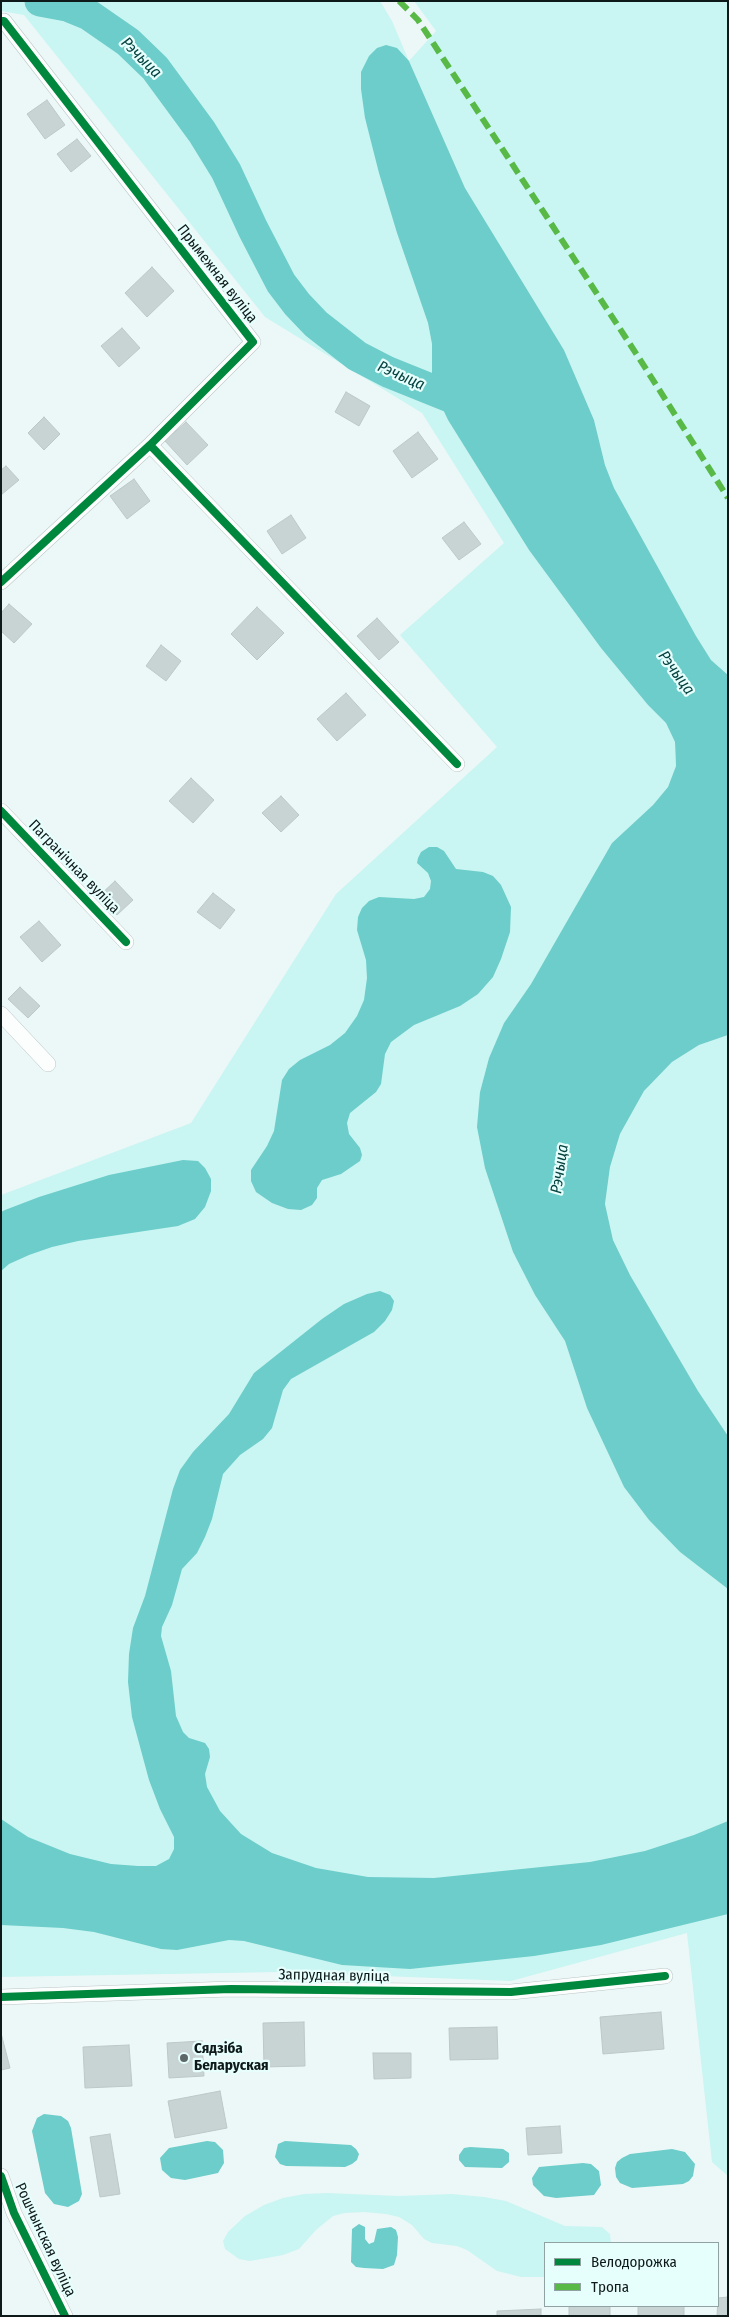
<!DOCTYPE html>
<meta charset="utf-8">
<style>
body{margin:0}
#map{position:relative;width:729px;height:2317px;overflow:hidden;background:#ecf8f7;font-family:"Fira Sans Condensed",sans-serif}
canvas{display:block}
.frame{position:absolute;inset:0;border:2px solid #0e1919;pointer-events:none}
.legend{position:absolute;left:544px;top:2242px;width:175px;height:65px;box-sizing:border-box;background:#e6fefc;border:1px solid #90a2a1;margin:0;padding:6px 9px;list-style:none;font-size:15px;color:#0e1919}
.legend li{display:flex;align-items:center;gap:10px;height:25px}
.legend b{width:25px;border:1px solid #90a2a1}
</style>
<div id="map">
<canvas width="729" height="2317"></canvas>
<div class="frame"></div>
<ul class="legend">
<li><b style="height:6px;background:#00873e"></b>Велодорожка</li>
<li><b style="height:6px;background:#58b947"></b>Тропа</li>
</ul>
</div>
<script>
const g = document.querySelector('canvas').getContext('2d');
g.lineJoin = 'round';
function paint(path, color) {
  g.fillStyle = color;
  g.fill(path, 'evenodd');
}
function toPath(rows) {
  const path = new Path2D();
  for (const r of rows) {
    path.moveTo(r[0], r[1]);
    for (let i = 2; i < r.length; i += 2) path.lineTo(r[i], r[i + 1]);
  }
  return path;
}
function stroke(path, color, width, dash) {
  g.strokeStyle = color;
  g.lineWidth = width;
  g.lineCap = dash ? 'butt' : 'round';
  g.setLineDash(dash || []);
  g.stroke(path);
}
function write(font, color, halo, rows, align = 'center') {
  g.font = font + ' "Fira Sans Condensed",sans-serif';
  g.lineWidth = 4.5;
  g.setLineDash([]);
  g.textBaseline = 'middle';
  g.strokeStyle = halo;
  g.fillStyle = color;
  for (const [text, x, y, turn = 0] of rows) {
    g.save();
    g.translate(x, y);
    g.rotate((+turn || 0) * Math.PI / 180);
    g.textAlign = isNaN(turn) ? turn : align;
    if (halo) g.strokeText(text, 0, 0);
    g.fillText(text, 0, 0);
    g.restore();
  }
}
const green = toPath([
 [1,1,380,1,392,21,409,61,436,31,414,1,728,1,728,675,711,660,696,636,614,488,605,465,594,420,564,350,465,188,409,61,365,118,397,233,428,323,432,344,432,378,438,399,448,420,529,550,601,648,648,705,666,723,675,742,676,766,668,787,653,805,612,843,531,984,504,1023,489,1058,480,1092,498,1207,513,1252,535,1295,565,1341,587,1408,624,1487,649,1520,680,1552,728,1589,728,2176,712,2162,687,1933,511,1981,280,1972,1,1977,1,1195,191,1123,336,894,497,747,400,635,504,543,422,413,265,317,24,15,1,11],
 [728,1035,728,1436,698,1391,630,1275,613,1240,605,1204,610,1167,620,1134,644,1091,672,1062,699,1045],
 [327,2193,398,2196,452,2194,484,2197,506,2201,565,2226,602,2227,610,2234,611,2243,545,2243,545,2277,521,2277,497,2271,467,2250,457,2246,432,2243,424,2239,412,2225,399,2217,386,2214,364,2212,345,2213,333,2216,316,2230,299,2249,283,2255,250,2261,239,2259,225,2249,223,2241,228,2232,245,2216,264,2205,283,2198,304,2194]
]);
const water = toPath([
 [386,45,397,48,409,61,465,188,564,350,594,420,605,465,614,488,696,636,711,660,728,675,728,1035,699,1045,672,1062,644,1091,620,1134,610,1167,605,1204,613,1240,630,1275,698,1391,728,1436,728,1589,680,1552,649,1520,624,1487,587,1408,565,1341,535,1295,513,1252,485,1168,477,1127,480,1092,489,1058,504,1023,531,984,612,843,653,805,668,787,676,766,675,742,666,723,648,705,601,648,529,550,448,420,438,399,432,378,432,344,428,323,397,233,379,173,365,118,361,89,361,72,369,56,377,48],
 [429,847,437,847,444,851,456,869,483,872,493,876,501,885,511,907,510,932,501,959,493,977,478,994,460,1006,414,1025,391,1042,385,1054,381,1084,376,1092,350,1113,347,1123,349,1134,360,1148,362,1155,360,1161,341,1174,322,1180,317,1188,317,1198,312,1205,301,1210,288,1209,272,1203,256,1192,251,1181,251,1170,267,1146,274,1131,282,1080,289,1069,300,1060,330,1045,345,1033,357,1016,364,1000,367,978,366,960,357,930,358,917,362,908,369,901,379,897,414,899,424,897,430,889,431,881,428,873,417,863,418,858,421,852],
 [183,1160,198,1161,205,1168,211,1179,211,1191,205,1207,195,1219,178,1226,78,1241,52,1247,29,1255,9,1264,1,1271,1,1212,5,1210,39,1197,109,1175],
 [380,1291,390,1295,394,1301,392,1310,385,1321,374,1332,291,1379,283,1390,272,1428,263,1439,240,1455,223,1474,212,1519,205,1537,197,1553,182,1569,172,1605,162,1627,161,1636,171,1671,176,1716,183,1732,189,1738,205,1743,209,1749,210,1757,205,1774,207,1787,220,1811,241,1834,272,1853,316,1868,368,1877,434,1878,590,1862,645,1851,694,1835,728,1821,728,1914,601,1945,534,1956,410,1969,342,1965,244,1941,229,1940,177,1950,161,1949,94,1932,63,1928,1,1925,1,1819,28,1837,70,1854,111,1864,138,1866,156,1866,169,1859,174,1849,174,1837,160,1809,149,1780,132,1717,128,1682,129,1654,133,1628,145,1596,173,1489,180,1470,193,1452,229,1414,254,1373,322,1319,344,1304,367,1294],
 [44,2114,61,2116,68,2121,71,2128,82,2194,79,2201,68,2207,54,2204,45,2193,32,2131,37,2118],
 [207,2141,215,2142,223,2150,224,2163,218,2173,185,2180,171,2178,162,2170,160,2158,169,2148],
 [285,2141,351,2145,356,2149,359,2154,357,2160,352,2164,345,2167,286,2166,280,2164,275,2157,278,2144],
 [470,2147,503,2149,509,2153,509,2162,502,2168,465,2167,459,2160,459,2155,464,2148],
 [672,2149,685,2152,695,2164,693,2176,689,2181,683,2184,632,2188,620,2183,616,2177,615,2168,617,2162,622,2158,630,2154],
 [583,2163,591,2164,599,2171,601,2185,594,2195,556,2198,544,2196,533,2185,532,2178,539,2167],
 [359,2224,365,2227,365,2239,369,2244,374,2242,377,2229,391,2227,396,2230,398,2237,397,2255,394,2265,383,2269,364,2268,356,2267,351,2262,352,2229]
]);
const river = toPath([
 [40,1,67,6,89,15,128,42,155,68,202,132,226,171,253,229,281,283,297,304,316,324,357,356,388,372,475,407]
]);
const building = toPath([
 [47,100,65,125,45,139,27,114,47,100],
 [77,139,91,156,71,172,57,154,77,139],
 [152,267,174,291,147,317,125,293,152,267],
 [122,328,140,348,119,367,101,346,122,328],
 [346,392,370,406,359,426,335,412,346,392],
 [44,417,60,434,44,450,28,433,44,417],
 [186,422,208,445,187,465,165,441,186,422],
 [418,432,438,459,412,478,393,451,418,432],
 [6,466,19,480,1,495,1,470,6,466],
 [134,479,150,501,127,519,110,496,134,479],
 [291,515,306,538,282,554,267,531,291,515],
 [464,522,481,544,459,560,442,538,464,522],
 [9,604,32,624,14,643,1,631,1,613,9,604],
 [257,607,284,633,257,660,231,634,257,607],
 [377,618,399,642,379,660,357,636,377,618],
 [161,645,181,661,166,681,146,666,161,645],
 [346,693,366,715,337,741,317,719,346,693],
 [191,778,214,800,193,823,169,801,191,778],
 [281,796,299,815,281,832,262,813,281,796],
 [115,881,133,900,117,915,99,896,115,881],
 [213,893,235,910,220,929,197,912,213,893],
 [39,921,61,945,42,962,20,937,39,921],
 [20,987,40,1006,28,1018,8,999,20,987],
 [661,2012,664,2049,603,2054,600,2017,661,2012],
 [304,2022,305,2066,264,2067,263,2023,304,2022],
 [497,2027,498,2059,450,2060,449,2028,497,2027],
 [1,2033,10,2068,1,2070,1,2033],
 [202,2041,204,2076,169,2078,167,2043,202,2041],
 [129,2045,132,2086,85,2088,83,2047,129,2045],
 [373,2053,411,2053,411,2078,374,2079,373,2053],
 [220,2091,227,2128,175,2138,168,2101,220,2091],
 [560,2126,562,2153,528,2155,526,2128,560,2126],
 [110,2134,120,2194,100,2197,90,2137,110,2134],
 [728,2297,728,2316,717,2316,718,2298,728,2297],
 [569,2306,610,2306,610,2316,569,2316,569,2306],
 [638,2306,684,2306,684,2316,638,2316,638,2306],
 [541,2309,541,2316,497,2316,497,2311,541,2309]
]);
const minor = toPath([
 [1,21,4,21,253,342,150,445,1,582],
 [150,445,457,764],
 [1,811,126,942],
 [1,1014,48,1064],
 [1,1997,231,1989,511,1992,665,1976],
 [1,2176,14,2213,65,2316]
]);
const quiet = toPath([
 [399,1,418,20,639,358,728,498]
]);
const cycleway = toPath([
 [1,21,4,21,253,342,150,445,1,582],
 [150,445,457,764],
 [1,811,126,942],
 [1,1997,231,1989,511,1992,665,1976],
 [1,2176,14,2213,65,2316]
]);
const markers = [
 [184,2058,5,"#5c6767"]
];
const streetNames = [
 ["Прымежная вуліца",217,274,52],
 ["Пагранічная вуліца",74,867,46],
 ["Запрудная вуліца",334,1976,1],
 ["Рошчынская вуліца",45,2240,65]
];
const poiNames = [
 ["Сядзіба",194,2049],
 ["Беларуская",194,2066]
];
const waterNames = [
 ["Рэчыца",141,58,45],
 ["Рэчыца",401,376,24],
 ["Рэчыца",676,673,54],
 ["Рэчыца",560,1169,-82]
];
paint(green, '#c9f5f2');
paint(water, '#6ccdca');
stroke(river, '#6ccdca', 31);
paint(building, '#c8d4d3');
stroke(building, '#bcc8c7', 1);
stroke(minor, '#bbc6c6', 16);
stroke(minor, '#fcfefe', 15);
stroke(quiet, '#58b947', 6, [12, 6]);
stroke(cycleway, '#00873e', 8);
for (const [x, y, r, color] of markers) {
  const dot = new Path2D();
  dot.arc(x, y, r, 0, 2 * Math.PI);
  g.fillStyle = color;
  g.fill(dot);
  stroke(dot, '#e6fefc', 2);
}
write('15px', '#0e1919', '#e6fefc', streetNames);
write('bold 15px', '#0e1919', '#e6fefc', poiNames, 'left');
write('italic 16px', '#054240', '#e6fefc', waterNames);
</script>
